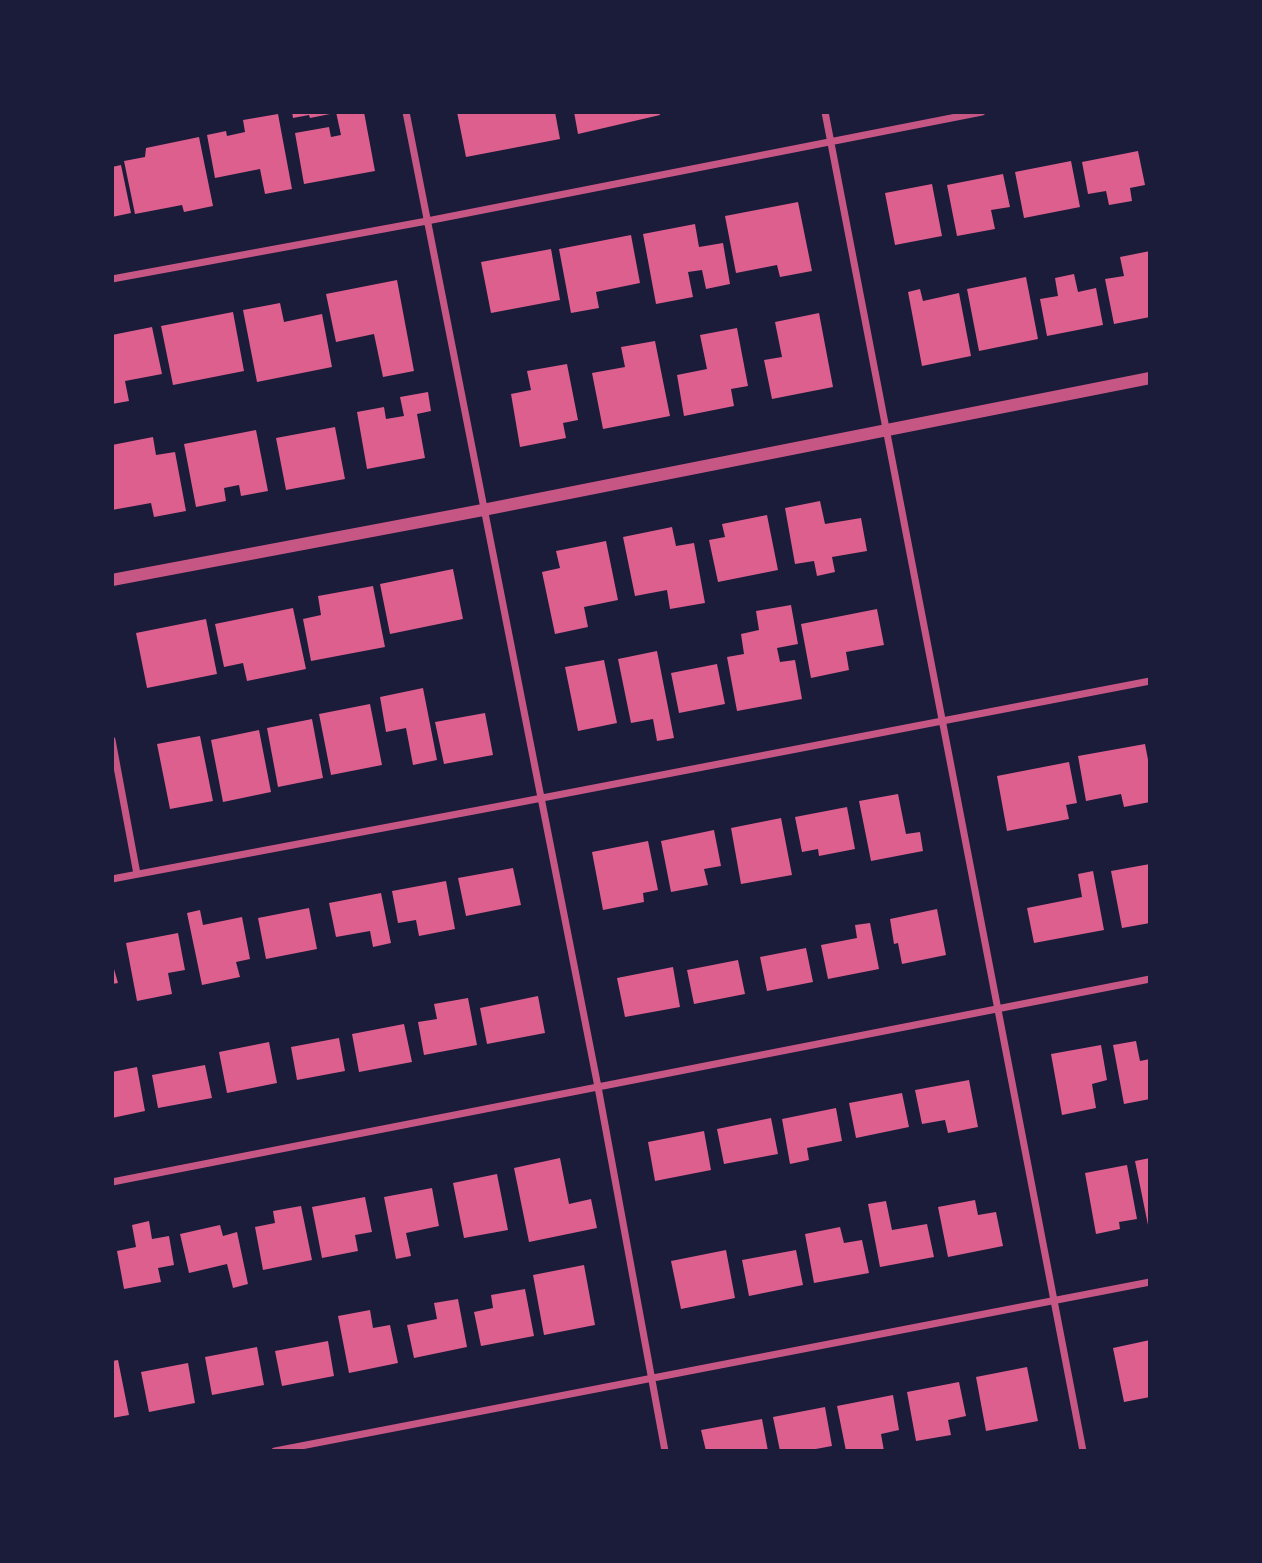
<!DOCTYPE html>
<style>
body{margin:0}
#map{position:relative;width:1262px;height:1563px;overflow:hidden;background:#1b1b3a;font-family:"Fira Sans",sans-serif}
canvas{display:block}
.frame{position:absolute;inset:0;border:114px solid #1b1b3a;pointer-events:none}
</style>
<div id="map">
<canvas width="1262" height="1563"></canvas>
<div class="frame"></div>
</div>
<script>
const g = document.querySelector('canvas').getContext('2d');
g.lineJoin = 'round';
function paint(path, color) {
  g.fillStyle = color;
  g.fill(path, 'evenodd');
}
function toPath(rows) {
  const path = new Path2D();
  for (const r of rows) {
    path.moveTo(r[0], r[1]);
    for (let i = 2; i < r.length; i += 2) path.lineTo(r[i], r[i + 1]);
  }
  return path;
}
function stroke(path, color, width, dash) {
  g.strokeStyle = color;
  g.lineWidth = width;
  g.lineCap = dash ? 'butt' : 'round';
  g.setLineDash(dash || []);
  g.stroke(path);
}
const building = toPath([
 [292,112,335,112,335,113,310,118,309,115,293,118],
 [336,112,364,112,375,171,304,184,295,133,329,127,331,137,341,135],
 [457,112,555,112,560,139,466,157],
 [574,112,659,112,660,115,578,134],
 [278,114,292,189,265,194,260,169,215,178,207,135,226,131,227,136,245,132,243,120],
 [199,137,213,206,184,212,182,205,135,214,124,161,145,157,146,148],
 [1138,151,1145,185,1130,188,1132,201,1109,205,1106,191,1088,194,1082,162],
 [1071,161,1080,207,1024,218,1015,172],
 [121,165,131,213,112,217,112,167],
 [1003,174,1010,207,991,210,995,229,957,236,947,185],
 [932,184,942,236,895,245,885,193],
 [798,202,812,271,780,277,777,265,736,273,725,216],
 [695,224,699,247,723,243,730,284,706,289,702,270,688,272,693,297,656,304,643,234],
 [631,235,640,283,596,292,599,308,571,313,559,249],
 [551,249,560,300,491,313,481,262],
 [1150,251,1150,317,1114,324,1105,279,1124,276,1120,257],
 [1074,274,1078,292,1096,288,1103,325,1047,336,1040,299,1058,296,1055,278],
 [1026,277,1038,339,979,351,967,289],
 [397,280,414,371,383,377,374,334,336,342,326,294],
 [920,289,923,301,959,293,971,356,922,366,908,292],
 [280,303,284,322,322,314,332,367,257,382,243,310],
 [233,312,244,371,173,385,161,326],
 [819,313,833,387,772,399,764,360,782,357,775,322],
 [152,327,162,374,125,381,129,401,112,404,112,335],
 [737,328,748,386,731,389,734,406,684,416,677,375,707,369,700,335],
 [655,341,670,416,603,429,592,373,625,367,621,347],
 [567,364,578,420,563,423,566,438,520,447,511,394,531,390,527,371],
 [428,392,431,411,417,414,425,458,367,469,357,412,384,407,386,419,404,416,400,397],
 [335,427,345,479,286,490,276,438],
 [256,430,268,491,241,496,239,485,224,488,226,501,196,507,184,444],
 [153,437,156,455,175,452,186,511,154,517,151,503,112,510,112,445],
 [820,501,825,524,861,518,867,551,832,557,835,572,817,576,814,561,795,564,785,508],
 [767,515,778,570,718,582,709,540,725,537,722,524],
 [672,527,676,546,694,543,705,603,670,609,667,590,635,596,623,537],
 [606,541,618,600,584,607,588,627,555,634,542,572,560,568,556,551],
 [453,569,463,619,390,634,380,584],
 [373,586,385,647,311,661,303,619,321,615,318,596],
 [791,605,798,644,777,648,780,662,795,660,802,699,737,711,727,657,744,654,741,634,759,630,756,611],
 [293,608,306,669,247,681,243,663,224,667,215,624],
 [877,609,884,645,846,652,849,670,811,678,801,624],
 [206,619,217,674,147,688,136,633],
 [657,651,674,738,657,741,653,719,631,723,618,659],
 [604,660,617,723,578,731,565,667],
 [717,664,725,704,679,713,671,673],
 [423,688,437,760,413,765,406,728,386,732,380,697],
 [370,704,382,765,331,775,319,714],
 [485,713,493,755,444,764,435,722],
 [312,719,323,778,278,787,267,728],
 [259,730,271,792,223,802,211,740],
 [200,736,213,801,170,809,157,744],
 [1145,744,1150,770,1150,802,1124,807,1121,794,1086,801,1078,756],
 [1069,762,1077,803,1066,805,1069,819,1007,831,997,776],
 [898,794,906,834,920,832,923,851,871,861,859,801],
 [847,807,855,849,819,856,818,849,802,852,795,817],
 [781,818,792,875,741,884,731,828],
 [714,830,721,866,704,869,708,885,671,892,661,841],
 [648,841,658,890,643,893,644,902,603,910,592,852],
 [1150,864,1150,923,1122,928,1111,871],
 [513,868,521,905,466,916,458,878],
 [1093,871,1104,930,1034,943,1027,908,1082,897,1078,874],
 [446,881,455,929,419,936,416,920,398,923,392,891],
 [381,893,391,943,373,947,370,931,336,937,329,903],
 [309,908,317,949,266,959,258,918],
 [937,909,946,955,902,964,898,943,894,944,890,919],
 [200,910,203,925,242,917,250,959,236,962,240,977,202,985,187,913],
 [870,923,879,969,828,979,821,945,857,938,855,925],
 [178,933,185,970,168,973,172,994,137,1001,126,943],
 [806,948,813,982,767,991,760,957],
 [738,960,745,994,694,1004,687,970],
 [112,962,118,983,112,984],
 [673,967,680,1007,625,1017,617,978],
 [538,996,545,1033,487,1044,480,1008],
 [468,998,477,1045,424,1055,418,1022,437,1019,434,1004],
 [404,1024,412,1062,359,1072,352,1034],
 [339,1038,345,1071,297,1080,291,1047],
 [1136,1041,1140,1061,1150,1059,1150,1099,1124,1104,1113,1045],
 [269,1042,277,1083,227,1093,219,1052],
 [1101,1045,1107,1080,1092,1084,1096,1108,1062,1115,1051,1054],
 [205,1065,212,1098,158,1108,152,1075],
 [137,1067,145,1111,112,1118,112,1072],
 [969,1080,978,1127,948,1133,945,1120,922,1124,915,1090],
 [902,1093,909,1127,856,1138,849,1103],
 [836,1108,842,1141,807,1148,809,1160,790,1164,782,1119],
 [771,1118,778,1154,724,1164,717,1129],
 [704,1131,711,1170,655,1181,648,1142],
 [560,1158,569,1204,591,1199,597,1228,529,1242,514,1168],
 [1150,1158,1150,1230,1149,1230,1135,1161],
 [1127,1165,1137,1219,1119,1222,1120,1229,1096,1234,1085,1173],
 [497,1174,508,1230,464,1238,453,1183],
 [432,1188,439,1226,406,1233,411,1256,396,1259,384,1197],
 [365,1197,372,1232,355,1235,358,1251,322,1258,312,1207],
 [975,1200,978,1215,996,1212,1003,1246,948,1257,938,1207],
 [886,1201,892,1230,927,1224,934,1257,880,1267,868,1204],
 [301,1206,312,1260,263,1270,255,1227,275,1223,273,1211],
 [149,1221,152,1239,169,1236,174,1265,158,1268,161,1282,124,1289,117,1251,136,1247,132,1225],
 [220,1225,223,1236,237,1232,248,1284,233,1288,227,1264,189,1273,180,1234],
 [840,1227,844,1243,862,1240,869,1273,814,1283,805,1234],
 [726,1250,735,1298,681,1309,671,1261],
 [796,1250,803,1285,749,1296,742,1260],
 [584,1265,595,1325,544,1335,533,1275],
 [525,1289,534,1336,481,1346,474,1312,493,1308,491,1295],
 [458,1299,467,1347,414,1358,407,1325,437,1319,434,1303],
 [370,1310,373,1328,390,1325,398,1363,349,1373,338,1316],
 [1150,1340,1150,1397,1124,1402,1113,1348],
 [328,1341,334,1376,282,1386,275,1351],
 [257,1347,264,1385,212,1395,205,1357],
 [118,1360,129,1415,112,1418,112,1361],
 [188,1363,195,1403,149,1412,141,1372],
 [1027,1367,1038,1421,986,1431,976,1377],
 [959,1382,966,1416,948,1420,951,1435,916,1441,907,1392],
 [893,1395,899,1430,881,1434,884,1451,846,1451,837,1406],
 [825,1407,832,1446,805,1451,780,1451,773,1417],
 [762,1419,768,1451,706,1451,701,1430]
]);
const minor = toPath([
 [406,112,598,1087,665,1451],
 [825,112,1083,1451],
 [112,279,427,221,982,112],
 [112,740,137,874],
 [112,879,516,803,1150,681],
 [112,1182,1150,979],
 [275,1451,1150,1282]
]);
const tertiary = toPath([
 [112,580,483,510,1150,378]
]);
paint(building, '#dd5f8e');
stroke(minor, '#c65784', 7);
stroke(tertiary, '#c65784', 12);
</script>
